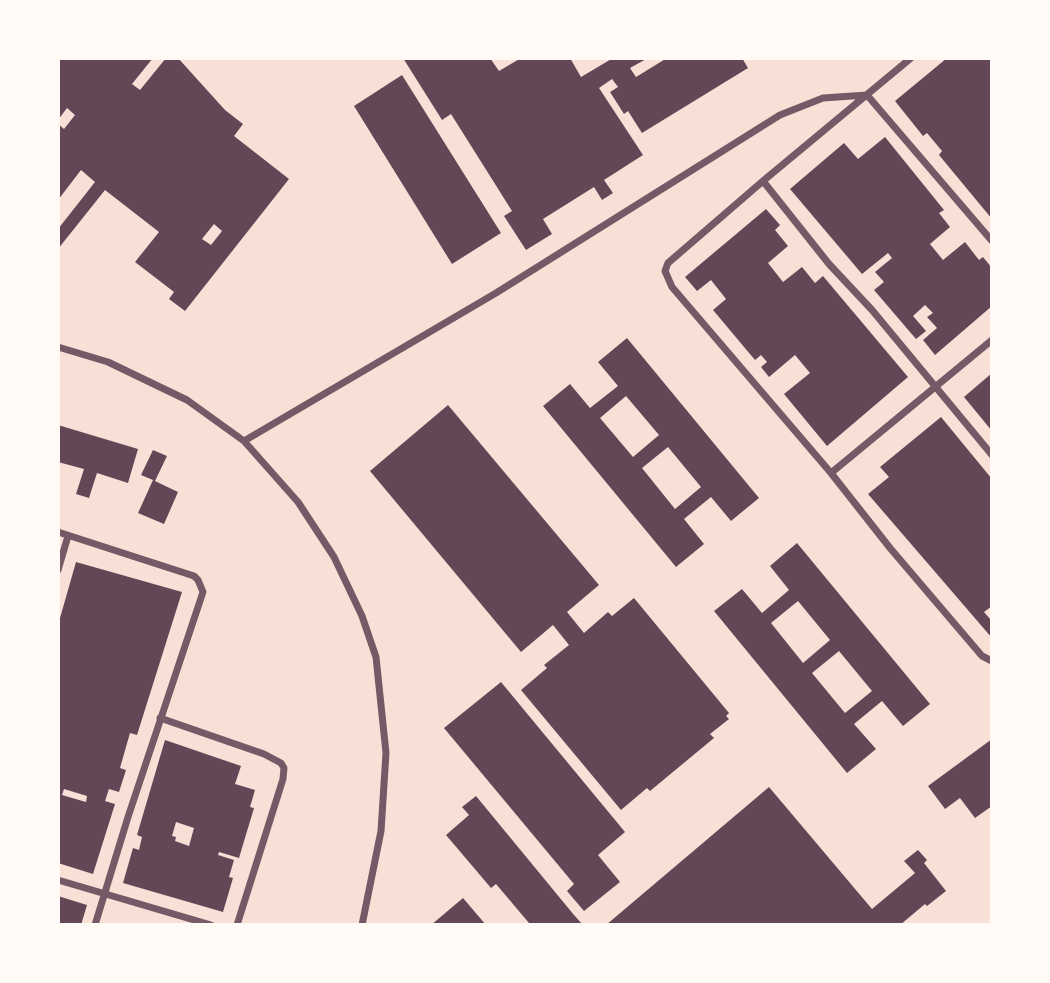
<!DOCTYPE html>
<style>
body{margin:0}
#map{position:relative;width:1050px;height:983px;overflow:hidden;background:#f7e1d7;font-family:Poppins,sans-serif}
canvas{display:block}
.frame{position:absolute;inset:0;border:60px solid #fffaf5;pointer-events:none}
</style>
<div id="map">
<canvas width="1050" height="983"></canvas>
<div class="frame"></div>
</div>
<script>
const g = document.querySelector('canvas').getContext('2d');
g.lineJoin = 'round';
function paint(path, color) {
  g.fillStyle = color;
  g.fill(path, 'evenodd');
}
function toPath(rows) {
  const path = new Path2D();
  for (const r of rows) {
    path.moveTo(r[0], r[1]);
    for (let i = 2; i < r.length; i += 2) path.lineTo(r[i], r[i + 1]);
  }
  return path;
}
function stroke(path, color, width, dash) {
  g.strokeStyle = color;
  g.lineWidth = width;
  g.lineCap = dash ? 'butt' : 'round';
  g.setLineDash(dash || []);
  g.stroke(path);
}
const building = toPath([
 [58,58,153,58,132,84,140,90,166,58,178,58,225,110,243,124,234,136,289,179,185,311,169,299,174,292,135,262,159,232,105,190,58,249,58,229,95,182,81,170,58,200,58,124,64,129,75,115,67,108,58,120],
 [214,224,222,231,211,245,202,239],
 [403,58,490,58,499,71,521,58,570,58,581,77,613,58,648,58,630,68,636,77,667,58,742,58,748,68,642,133,628,111,624,114,610,92,618,87,612,79,599,88,643,155,604,180,613,193,602,200,594,187,543,219,552,234,526,250,504,216,512,211,451,114,442,120],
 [947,58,992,58,992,219,939,155,942,151,927,133,923,136,895,101],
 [402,75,501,233,452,264,354,106],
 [885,137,944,210,939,213,950,227,930,244,943,260,965,242,979,260,983,257,992,268,992,306,935,355,923,340,937,328,927,317,933,313,925,305,913,316,926,331,916,339,874,290,884,282,875,272,892,258,888,253,862,274,790,189,844,143,858,159],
 [766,209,780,225,775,230,788,246,768,263,783,282,802,267,815,283,823,276,908,377,827,446,784,394,810,373,795,355,769,377,761,367,767,362,761,355,755,360,713,310,726,299,711,280,697,291,685,277],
 [627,338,759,498,731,521,711,497,684,519,704,544,676,567,543,406,570,384,590,408,618,386,598,362],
 [626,396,659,435,633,457,600,418],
 [668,447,701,487,675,509,642,468],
 [992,373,992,431,964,397],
 [448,405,599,585,567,612,584,633,608,612,612,616,634,598,729,713,726,716,729,719,710,734,714,738,650,791,647,788,621,810,521,690,547,668,544,665,569,645,553,625,521,652,370,471],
 [941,417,992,479,992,606,984,612,990,619,992,618,992,638,868,494,889,477,880,467],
 [58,425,138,449,128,483,97,473,89,498,76,494,84,469,58,462],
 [153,450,167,456,155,481,178,492,164,524,138,513,153,480,141,475],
 [797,543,930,704,903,726,882,701,854,724,876,749,847,773,714,611,742,589,762,613,789,590,770,566],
 [798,601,830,640,803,663,771,623],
 [839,651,872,691,845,713,812,673],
 [76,562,182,592,137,735,130,733,120,768,126,770,119,792,109,789,105,801,115,804,93,874,58,863,58,625],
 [64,789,87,796,86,802,62,795],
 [501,682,625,832,598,855,620,882,584,911,567,891,574,884,444,728],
 [992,739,992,793,990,795,992,806,975,818,960,798,945,809,928,786],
 [165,740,241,766,235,784,255,790,250,807,254,808,239,858,219,852,218,855,234,860,229,877,233,878,223,912,123,883,133,848,139,850,142,837,137,835],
 [176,822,194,828,189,846,175,841,176,837,172,836],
 [769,787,872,909,915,873,904,861,918,850,927,860,924,863,946,891,927,906,925,904,900,925,606,925],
 [476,796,574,915,583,925,526,925,529,923,496,884,491,888,446,835,469,815,462,807],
 [58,896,87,905,81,925,72,923,71,925,58,925],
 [463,898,486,925,431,925]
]);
const minor = toPath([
 [911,58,763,181,668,263,665,271,672,287,831,473,890,548,982,656,992,661],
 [763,181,829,264,872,310,992,455],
 [58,347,108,362,187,400,244,441,298,502,334,557,362,616,376,657,386,753,381,831,362,925],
 [244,441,496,293,780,115,823,98,867,95,992,241],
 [831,473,992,340],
 [58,532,194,576,198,580,203,592,128,817,95,925],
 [58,570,68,536],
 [160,718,264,754,281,763,284,768,283,779,237,925],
 [58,880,211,925]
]);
paint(building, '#644757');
stroke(minor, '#755966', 7);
</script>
